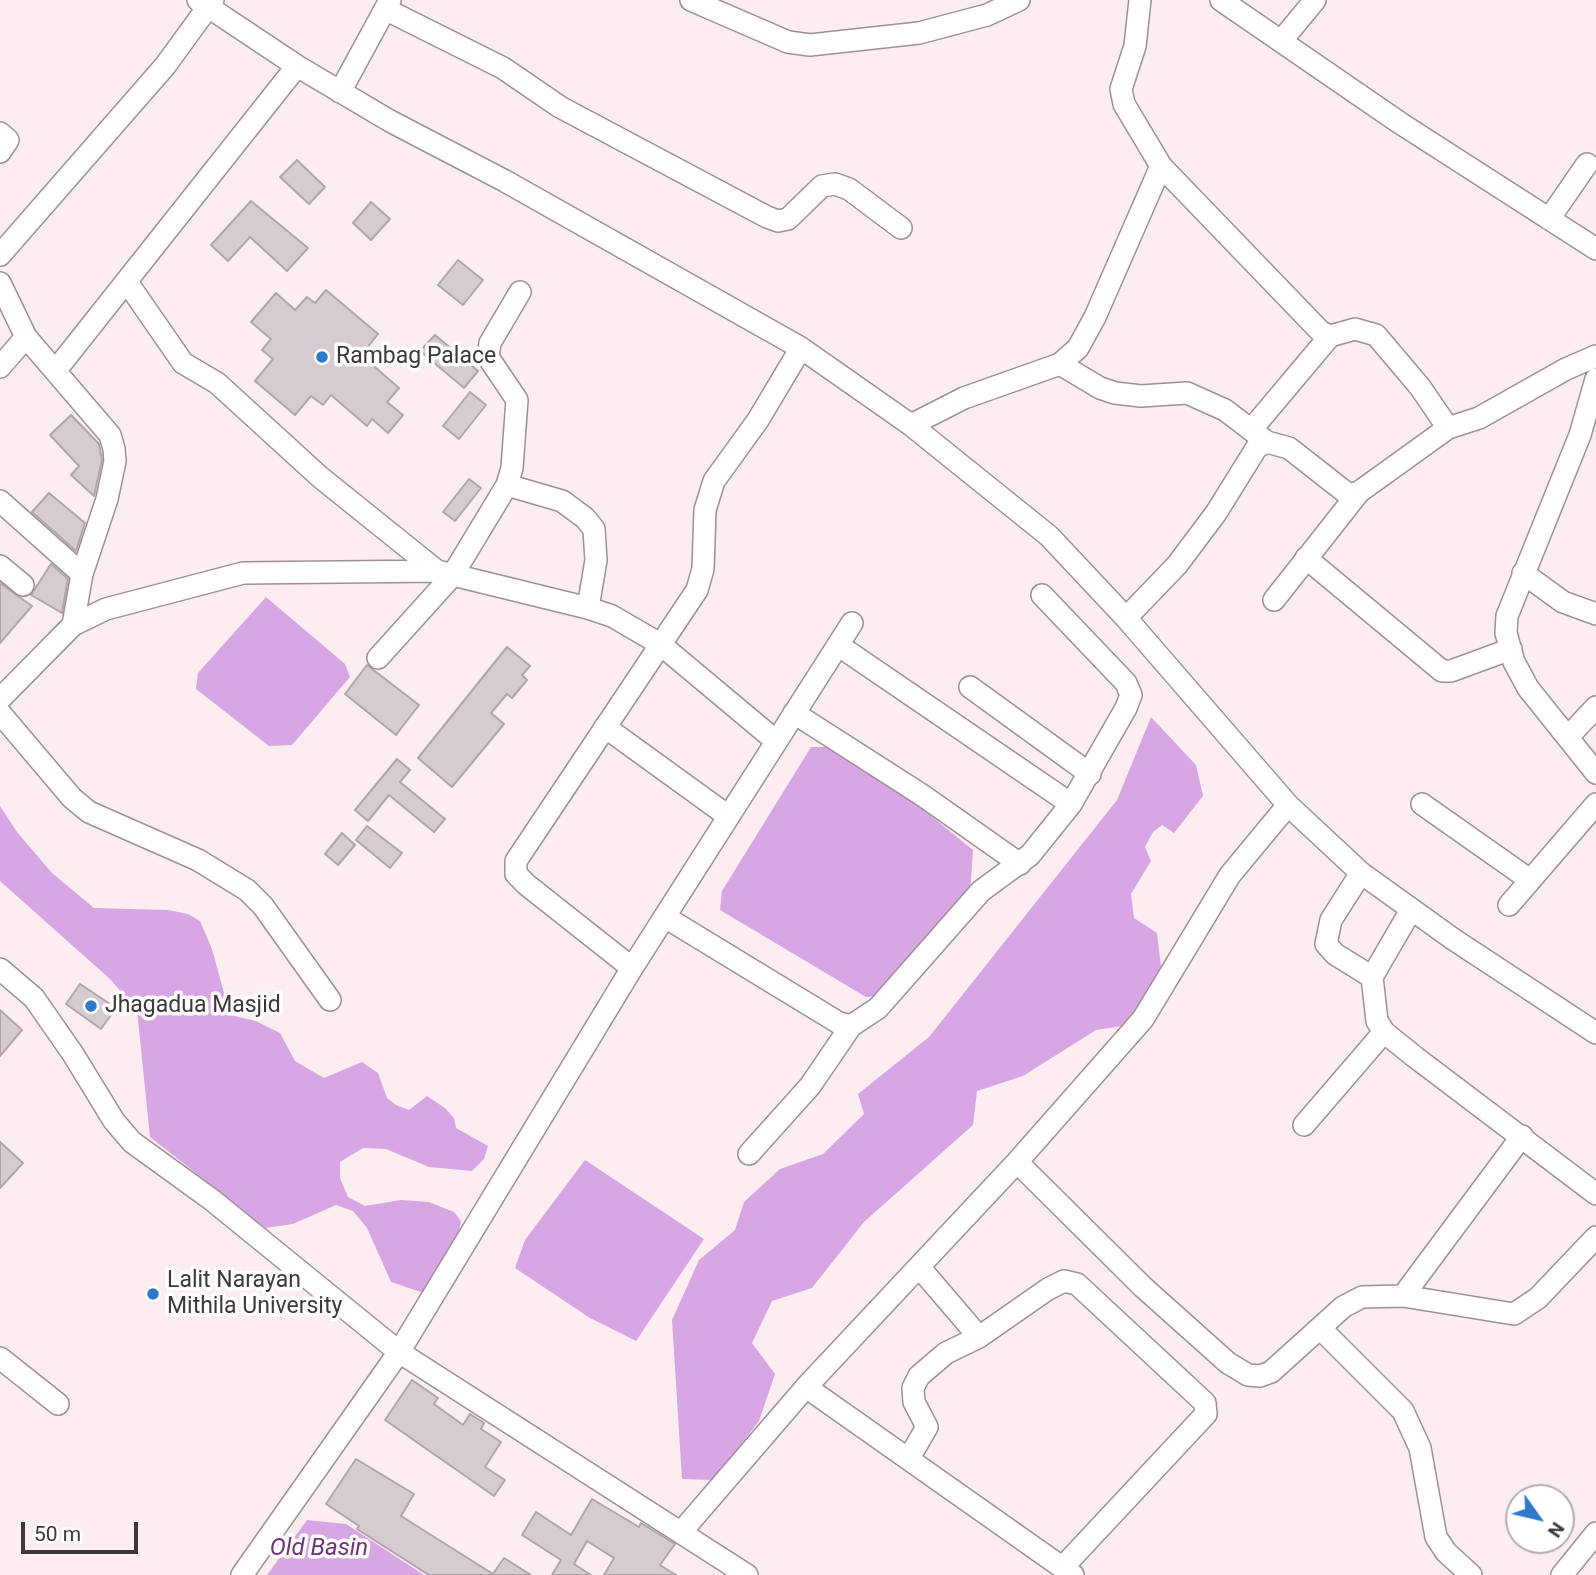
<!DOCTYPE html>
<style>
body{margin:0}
#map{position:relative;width:1596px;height:1575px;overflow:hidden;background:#fcedf0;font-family:Roboto,sans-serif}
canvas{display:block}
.north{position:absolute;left:1505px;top:1484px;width:70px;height:70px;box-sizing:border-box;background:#fff;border:2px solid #b2afb0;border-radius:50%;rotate:124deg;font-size:19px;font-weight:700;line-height:28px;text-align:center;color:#3e3839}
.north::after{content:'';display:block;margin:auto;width:24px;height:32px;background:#2d7aca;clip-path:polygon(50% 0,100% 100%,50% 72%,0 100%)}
.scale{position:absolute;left:21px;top:1522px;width:117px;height:32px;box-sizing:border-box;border:4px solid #3e3839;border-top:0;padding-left:9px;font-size:21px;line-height:24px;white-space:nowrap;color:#3e3839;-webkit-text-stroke:5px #fff;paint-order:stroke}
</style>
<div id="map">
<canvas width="1596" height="1575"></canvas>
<div class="north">N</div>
<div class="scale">50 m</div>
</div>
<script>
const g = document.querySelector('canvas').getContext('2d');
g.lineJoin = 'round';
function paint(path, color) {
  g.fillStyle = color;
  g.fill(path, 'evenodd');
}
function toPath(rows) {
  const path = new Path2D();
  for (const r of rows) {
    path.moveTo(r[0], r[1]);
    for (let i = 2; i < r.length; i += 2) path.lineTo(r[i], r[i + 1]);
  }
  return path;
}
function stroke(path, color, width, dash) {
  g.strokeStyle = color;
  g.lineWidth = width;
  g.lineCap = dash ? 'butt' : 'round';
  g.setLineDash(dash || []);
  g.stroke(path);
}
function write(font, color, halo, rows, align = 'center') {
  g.font = font + ' Roboto,sans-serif';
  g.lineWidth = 7;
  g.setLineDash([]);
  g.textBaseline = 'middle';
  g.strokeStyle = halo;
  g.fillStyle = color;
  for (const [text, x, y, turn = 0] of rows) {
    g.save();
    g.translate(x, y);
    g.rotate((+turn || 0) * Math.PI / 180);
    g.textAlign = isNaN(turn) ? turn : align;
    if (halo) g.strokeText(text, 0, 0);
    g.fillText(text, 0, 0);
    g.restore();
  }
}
const water = toPath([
 [266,597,345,664,350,677,292,745,269,746,196,689,198,673],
 [1151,717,1196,765,1203,796,1174,833,1162,825,1153,832,1145,847,1151,861,1131,894,1134,918,1157,933,1162,975,1129,1025,1096,1030,1023,1076,977,1091,973,1125,864,1222,812,1288,772,1301,752,1343,775,1374,759,1421,714,1480,682,1479,672,1320,699,1260,735,1230,744,1202,780,1169,823,1154,864,1114,858,1094,929,1037,1117,800],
 [811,747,829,747,893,785,973,850,970,896,877,996,866,997,720,910,722,891],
 [0,806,17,832,52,873,94,908,168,910,188,914,200,921,212,949,230,1015,256,1021,280,1033,295,1061,324,1078,362,1062,378,1073,387,1098,396,1105,409,1110,427,1096,445,1108,454,1118,456,1128,488,1146,484,1159,472,1171,429,1167,386,1149,363,1148,340,1162,340,1178,348,1197,365,1206,401,1200,429,1202,454,1212,461,1221,456,1247,424,1293,391,1282,367,1228,353,1211,336,1205,293,1224,265,1228,150,1137,137,1010,110,979,0,881],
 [585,1160,704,1239,636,1341,590,1318,515,1268,525,1240],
 [307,1520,346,1524,424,1575,267,1575]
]);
const building = toPath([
 [297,160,325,187,309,204,280,177,297,160],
 [251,201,308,248,287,271,250,237,228,261,211,245,251,201],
 [371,202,390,219,371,240,353,223,371,202],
 [458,260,483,280,463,305,438,285,458,260],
 [326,290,378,334,367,348,374,354,368,361,399,388,387,402,403,415,388,433,372,419,367,426,331,395,323,405,311,396,295,415,255,381,273,359,262,350,271,339,251,322,276,293,295,310,307,297,315,303,326,290],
 [435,335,478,371,464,388,420,351,435,335],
 [470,392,486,405,459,439,443,426,470,392],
 [71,415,99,444,102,460,94,496,71,475,79,466,50,435,71,415],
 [469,479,481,488,455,521,443,512,469,479],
 [49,493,85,523,76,551,32,512,49,493],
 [51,564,68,579,62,613,31,595,51,564],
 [0,583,32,606,0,643,0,583],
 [507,647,530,666,522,675,527,680,512,698,507,694,491,713,504,724,452,787,418,758,507,647],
 [367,665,419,705,396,735,345,694,367,665],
 [397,759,410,770,400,782,445,819,434,832,389,795,368,821,355,810,397,759],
 [367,826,402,853,390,868,356,840,367,826],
 [342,833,355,845,338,865,325,854,342,833],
 [80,984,116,1008,101,1029,66,1004,80,984],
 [0,1010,22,1030,0,1056,0,1010],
 [0,1142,23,1163,0,1188,0,1142],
 [412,1380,438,1398,434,1404,463,1425,470,1414,484,1423,481,1429,501,1442,485,1467,505,1480,494,1496,385,1420,412,1380],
 [356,1459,414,1494,401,1516,493,1574,504,1558,531,1575,429,1575,357,1529,359,1526,326,1504,356,1459],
 [592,1499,639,1527,641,1523,675,1544,660,1565,676,1575,604,1575,614,1558,587,1541,574,1564,591,1575,552,1575,561,1560,522,1535,536,1512,571,1535,592,1499]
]);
const minor = toPath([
 [198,0,297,66,390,121,505,181,801,348,911,425,1049,536,1126,618,1288,805,1361,873,1453,939,1596,1033],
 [691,0,788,42,810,45,919,33,987,15,1019,0],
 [1140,0,1135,46,1121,89,1124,104,1161,166,1321,332,1330,336,1355,329,1376,335,1420,387,1448,428],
 [1221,0,1400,123,1596,249],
 [385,9,503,68,560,107,767,217,778,221,788,219,822,186,835,184,849,189,901,228],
 [1282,40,1315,0],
 [340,92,390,0],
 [0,133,8,140,0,152],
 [1549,219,1587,164],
 [0,255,165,66,213,0],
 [127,282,183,363,217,383,320,477,437,571],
 [0,283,26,337,110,435,114,449,115,461,107,499,82,574,73,625],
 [1060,364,1100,388,1115,393,1141,396,1187,393,1225,410,1267,442],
 [0,367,26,337],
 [56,370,297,66],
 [1596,379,1580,435,1507,616,1506,633,1514,662,1528,688,1596,773],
 [911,425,964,398,1060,364,1078,348,1095,317,1161,166],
 [1251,430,1330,336],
 [507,485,562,501,585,518,594,529,596,560,588,608],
 [0,501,82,574],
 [1306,558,1442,671,1451,671,1511,649],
 [0,566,23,585],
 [1523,573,1563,602,1596,614],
 [1274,600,1359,492],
 [1126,618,1177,565,1216,513,1257,447,1267,442,1289,448,1349,495,1359,492,1448,428,1479,418,1566,369,1596,356],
 [838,645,1071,804],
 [378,658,452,576,507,485,512,468,517,400,488,357,490,343,520,292],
 [970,687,1090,774],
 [0,699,73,625,106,609,243,573,437,571,588,608,612,616,660,644,776,741],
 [0,713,72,798,89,812,198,860,247,890,263,906,330,1000],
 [794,713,922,795,1020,864],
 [605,727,728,816],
 [1568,737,1596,707],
 [1422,804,1530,880],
 [1361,873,1331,920,1326,944,1335,954,1372,977],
 [1509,905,1596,804],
 [1411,910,1372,977,1377,1021,1384,1032,1415,1057,1596,1194],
 [665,917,839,1023,851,1026,878,1008,981,891,1030,855,1071,804,1126,708,1131,695,1126,683,1042,595],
 [632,968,527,885,516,874,516,861,697,590,703,569,705,510,714,481,758,420,801,348],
 [0,969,34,998,73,1054,114,1121,132,1142,212,1200,399,1352,747,1575],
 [1304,1125,1384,1032],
 [749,1154,810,1086,851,1026],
 [1017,1162,1143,1287,1228,1363,1248,1375,1260,1376,1271,1372,1343,1307,1362,1297,1403,1296,1514,1314,1538,1298,1596,1237],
 [920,1268,979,1337],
 [1403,1296,1522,1136],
 [1320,1328,1403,1411,1420,1448,1436,1537,1446,1552,1471,1575],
 [0,1358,58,1404],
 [806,1387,1073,1575],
 [909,1458,927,1427,914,1402,913,1388,919,1376,946,1353,979,1337,1048,1289,1064,1281,1077,1284,1205,1403,1206,1414,1063,1567],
 [682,1531,806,1387,1017,1162,1143,1019,1230,875,1288,805],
 [242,1575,399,1352,632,968,852,623],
 [1562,1575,1596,1533]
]);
const markers = [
 [322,357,7,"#2d7aca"],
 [91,1006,7,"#2d7aca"],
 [153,1294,7,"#2d7aca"]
];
const poiNames = [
 ["Rambag Palace",336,357],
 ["Jhagadua Masjid",105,1006],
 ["Lalit Narayan",167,1281],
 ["Mithila University",167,1307]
];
const waterNames = [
 ["Old Basin",319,1549]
];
paint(water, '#d8a6e5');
paint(building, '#d7cbd2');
stroke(building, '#b2a6ad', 2);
stroke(minor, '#9e9093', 24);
stroke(minor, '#fff', 21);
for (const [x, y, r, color] of markers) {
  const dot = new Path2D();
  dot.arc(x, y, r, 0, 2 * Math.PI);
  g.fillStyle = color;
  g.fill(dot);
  stroke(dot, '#fff', 2.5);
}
write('23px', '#3e3839', '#fff', poiNames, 'left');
write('italic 24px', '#6e327d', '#fff', waterNames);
</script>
